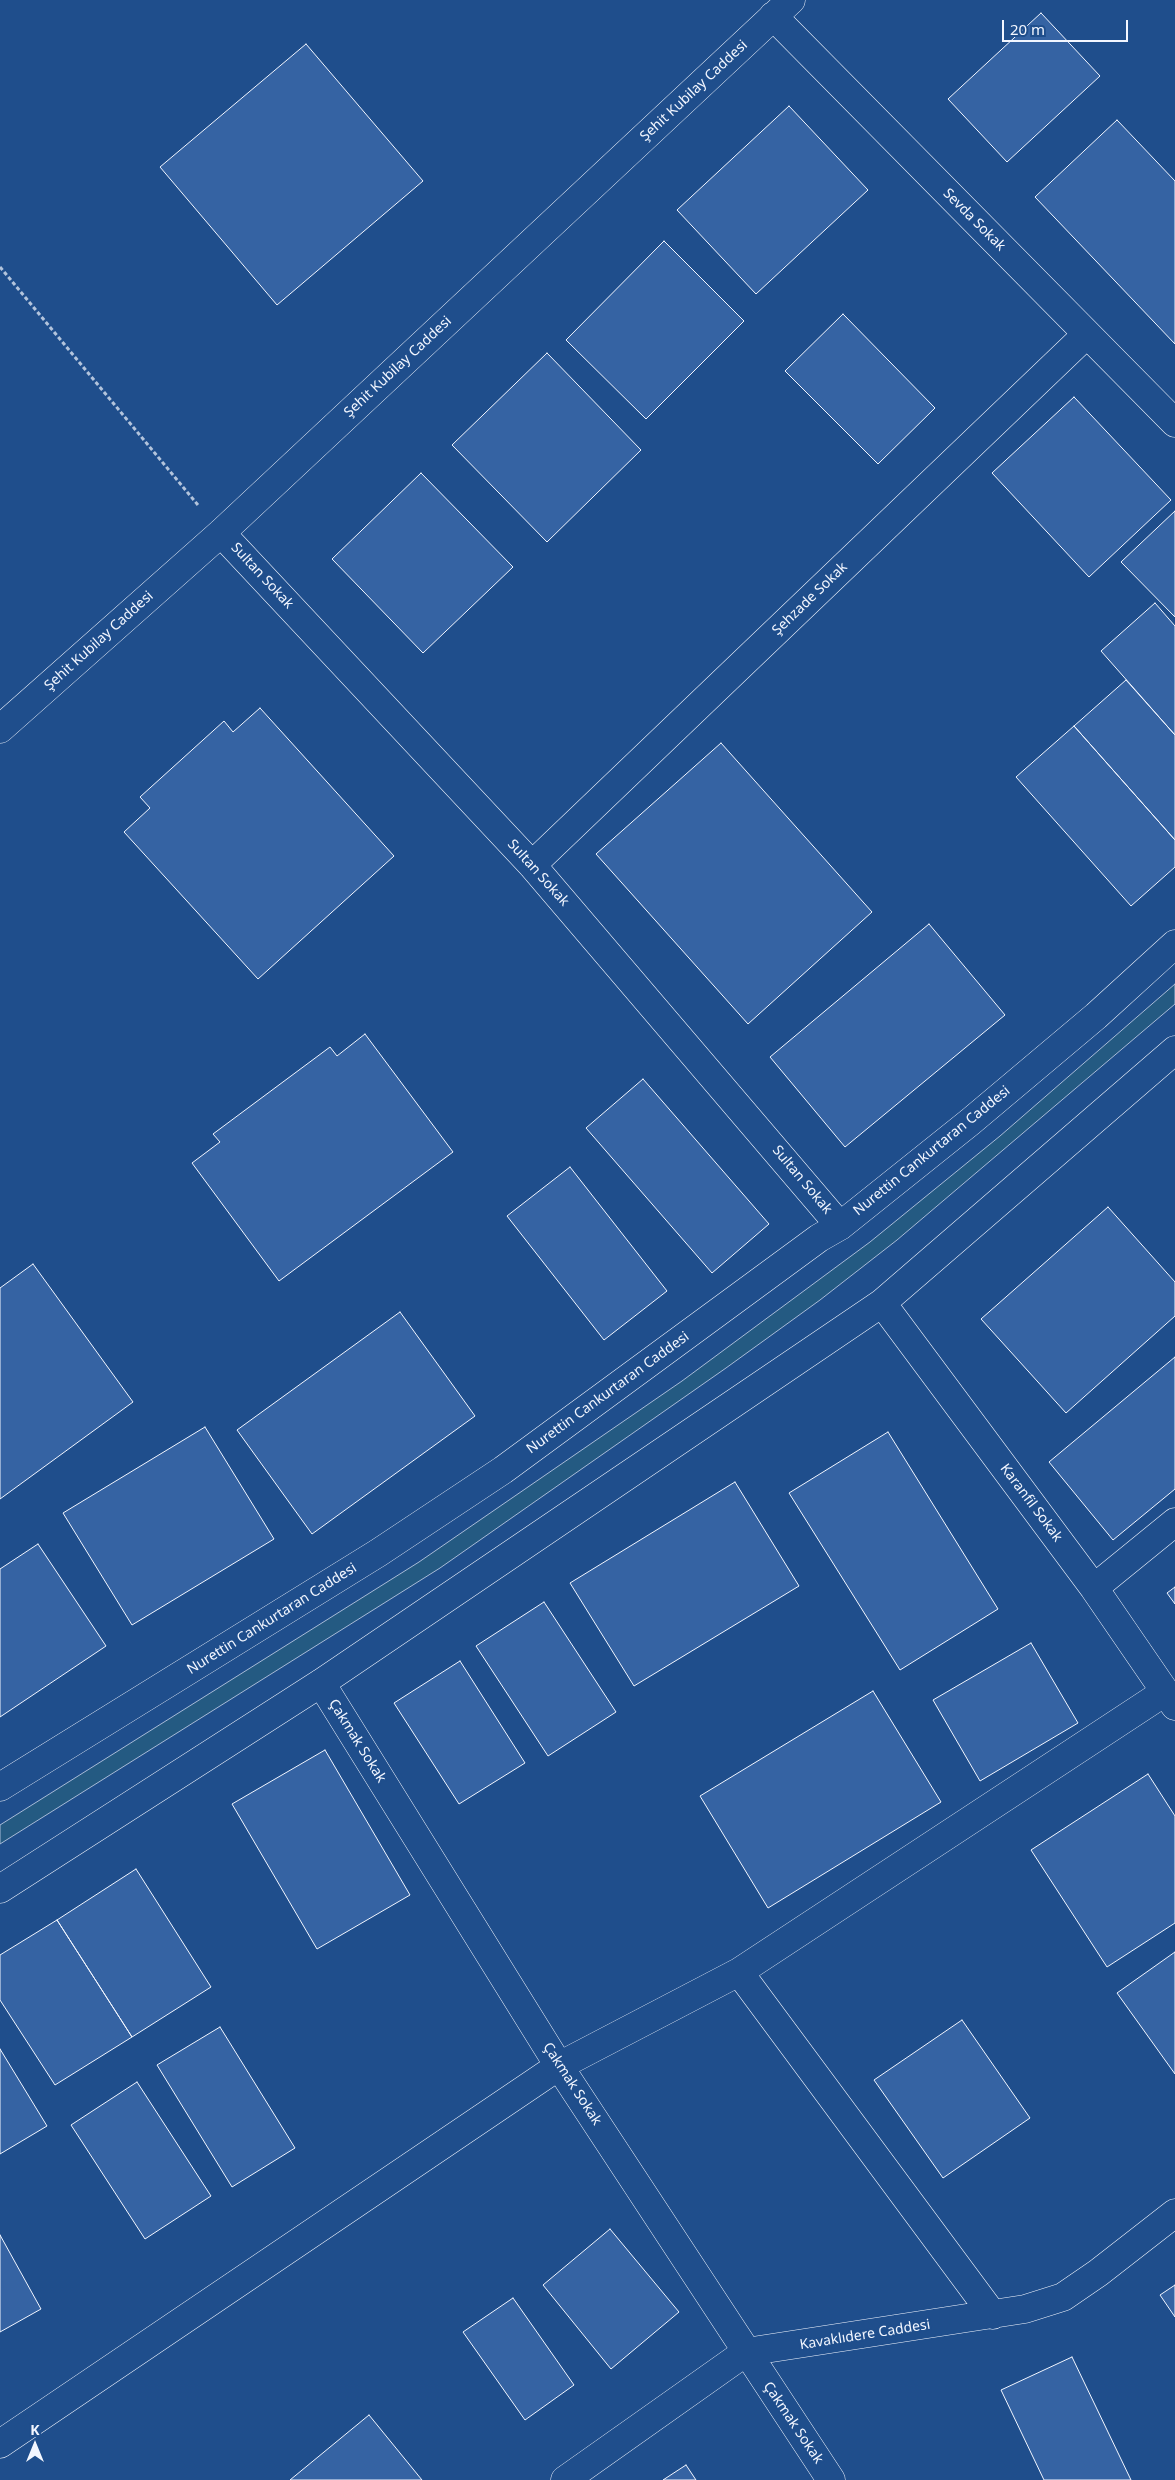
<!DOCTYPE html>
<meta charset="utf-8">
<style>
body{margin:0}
#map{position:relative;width:1175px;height:2480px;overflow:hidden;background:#1f4e8c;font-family:"Noto Sans",sans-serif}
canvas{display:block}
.north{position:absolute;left:10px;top:2420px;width:50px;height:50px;-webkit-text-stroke:4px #1f4e8c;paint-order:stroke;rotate:0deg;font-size:14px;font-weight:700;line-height:20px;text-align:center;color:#f2f6ff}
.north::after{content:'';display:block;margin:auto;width:18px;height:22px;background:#f2f6ff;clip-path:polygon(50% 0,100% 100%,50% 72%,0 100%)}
.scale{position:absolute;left:1002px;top:20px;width:126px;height:22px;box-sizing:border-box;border:2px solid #f2f6ff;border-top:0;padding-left:6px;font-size:15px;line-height:18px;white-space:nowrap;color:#f2f6ff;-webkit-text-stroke:4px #1f4e8c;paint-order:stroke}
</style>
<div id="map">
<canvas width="1175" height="2480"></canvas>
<div class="north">K</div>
<div class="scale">20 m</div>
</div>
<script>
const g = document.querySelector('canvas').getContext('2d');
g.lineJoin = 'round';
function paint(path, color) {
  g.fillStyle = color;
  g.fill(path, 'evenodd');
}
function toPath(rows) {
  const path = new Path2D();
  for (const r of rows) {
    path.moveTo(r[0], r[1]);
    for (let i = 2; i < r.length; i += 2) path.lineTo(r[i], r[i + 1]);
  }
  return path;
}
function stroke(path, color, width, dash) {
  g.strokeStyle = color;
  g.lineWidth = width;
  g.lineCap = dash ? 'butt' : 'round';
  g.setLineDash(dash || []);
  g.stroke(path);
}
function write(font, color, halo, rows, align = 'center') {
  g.font = font + ' "Noto Sans",sans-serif';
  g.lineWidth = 4;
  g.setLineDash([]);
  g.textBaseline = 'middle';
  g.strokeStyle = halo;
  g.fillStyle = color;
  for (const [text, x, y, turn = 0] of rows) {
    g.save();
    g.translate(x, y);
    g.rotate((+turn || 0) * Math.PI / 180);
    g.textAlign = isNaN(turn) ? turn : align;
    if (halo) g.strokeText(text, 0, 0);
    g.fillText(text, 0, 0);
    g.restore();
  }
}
const green = toPath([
 [1175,984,1175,1004,897,1240,820,1300,726,1368,440,1568,0,1844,0,1825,419,1562,682,1381,870,1242,1000,1136,1175,984]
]);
const building = toPath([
 [1041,13,1100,76,1007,162,948,99,1041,13],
 [306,44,423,181,277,305,160,167,306,44],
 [789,106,868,190,756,294,677,210,789,106],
 [1117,120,1175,181,1175,344,1035,197,1117,120],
 [664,241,744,321,646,419,566,340,664,241],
 [843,314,935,408,878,464,785,371,843,314],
 [547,353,641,450,547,542,452,445,547,353],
 [1074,397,1171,500,1089,577,992,473,1074,397],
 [421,473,513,567,423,653,332,559,421,473],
 [1175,511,1175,617,1121,562,1175,511],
 [1155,603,1175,626,1175,735,1101,651,1155,603],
 [1126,680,1175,735,1175,840,1074,726,1126,680],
 [260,708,394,856,258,979,124,832,150,808,140,797,224,721,233,732,260,708],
 [1074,726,1175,840,1175,867,1131,906,1016,777,1074,726],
 [721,743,872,912,748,1024,596,854,721,743],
 [929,924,1005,1015,845,1147,770,1057,929,924],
 [365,1034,453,1152,279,1281,192,1163,220,1142,213,1134,330,1047,337,1056,365,1034],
 [643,1079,769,1224,712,1273,586,1128,643,1079],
 [570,1167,667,1291,604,1340,507,1216,570,1167],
 [1108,1207,1175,1282,1175,1316,1066,1413,981,1319,1108,1207],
 [33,1264,133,1402,0,1499,0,1288,33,1264],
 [400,1312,475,1416,312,1534,237,1430,400,1312],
 [1175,1357,1175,1489,1113,1540,1049,1462,1175,1357],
 [205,1427,274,1539,132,1625,63,1513,205,1427],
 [888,1432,998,1609,900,1670,789,1493,888,1432],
 [735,1482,799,1586,634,1686,570,1583,735,1482],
 [38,1544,106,1646,0,1717,0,1569,38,1544],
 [1175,1587,1175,1604,1167,1593,1175,1587],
 [544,1602,616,1712,548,1756,476,1646,544,1602],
 [1031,1643,1078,1723,980,1781,933,1700,1031,1643],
 [460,1661,525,1763,459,1804,394,1703,460,1661],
 [873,1691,941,1802,768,1908,700,1796,873,1691],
 [325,1750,410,1895,317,1949,232,1804,325,1750],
 [1148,1774,1175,1816,1175,1923,1107,1967,1031,1850,1148,1774],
 [136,1869,211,1987,132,2037,57,1920,136,1869],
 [57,1920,132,2037,55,2085,0,2000,0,1955,57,1920],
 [1175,1952,1175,2074,1117,1993,1175,1952],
 [962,2020,1030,2118,943,2178,874,2080,962,2020],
 [220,2027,295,2148,232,2187,157,2065,220,2027],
 [0,2049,47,2126,0,2154,0,2049],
 [137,2082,211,2196,145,2239,71,2125,137,2082],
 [610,2229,679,2312,611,2369,543,2285,610,2229],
 [0,2235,41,2309,0,2332,0,2235],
 [1175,2285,1175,2317,1160,2295,1175,2285],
 [513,2298,574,2385,525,2420,463,2332,513,2298],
 [1072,2357,1131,2480,1044,2480,1001,2390,1072,2357],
 [369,2415,422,2480,290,2480,369,2415],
 [686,2465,696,2480,663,2480,686,2465]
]);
const path = toPath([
 [0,267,198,505]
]);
const minor = toPath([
 [773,16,1175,423],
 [221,533,532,865,840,1226],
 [0,729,221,533,791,0],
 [532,865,1087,334],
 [882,1303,1094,1588,1175,1706],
 [1094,1588,1175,1522],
 [321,1683,559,2066,831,2480],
 [0,1787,378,1553,503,1470,819,1238,840,1226,970,1122,1096,1016,1175,944],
 [0,1889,321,1683,882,1303,1175,1050],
 [739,1972,993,2315],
 [0,2444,559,2066,739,1972,1165,1692],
 [565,2480,746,2352,1025,2309,1063,2297,1098,2273,1175,2213]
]);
const streetNames = [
 ["Şehit Kubilay Caddesi",694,91,-43],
 ["Sevda Sokak",974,220,45],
 ["Şehit Kubilay Caddesi",398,367,-43],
 ["Sultan Sokak",262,576,47],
 ["Şehzade Sokak",810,599,-44],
 ["Şehit Kubilay Caddesi",99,641,-42],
 ["Sultan Sokak",538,873,48],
 ["Nurettin Cankurtaran Caddesi",932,1151,-39],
 ["Sultan Sokak",802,1180,50],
 ["Nurettin Cankurtaran Caddesi",608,1393,-36],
 ["Karanfil Sokak",1031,1503,53],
 ["Nurettin Cankurtaran Caddesi",272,1619,-32],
 ["Çakmak Sokak",357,1741,58],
 ["Çakmak Sokak",572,2084,57],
 ["Kavaklıdere Caddesi",865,2335,-9],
 ["Çakmak Sokak",793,2423,56]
];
paint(green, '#245a82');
stroke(green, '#a8bbd7', 1);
paint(building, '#3563a3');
stroke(building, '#f2f6ff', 1);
stroke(minor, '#f2f6ff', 29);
stroke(path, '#b3c4dc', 3, [4, 2.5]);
stroke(minor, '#1f4e8c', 28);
write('14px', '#f2f6ff', '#1f4e8c', streetNames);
</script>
